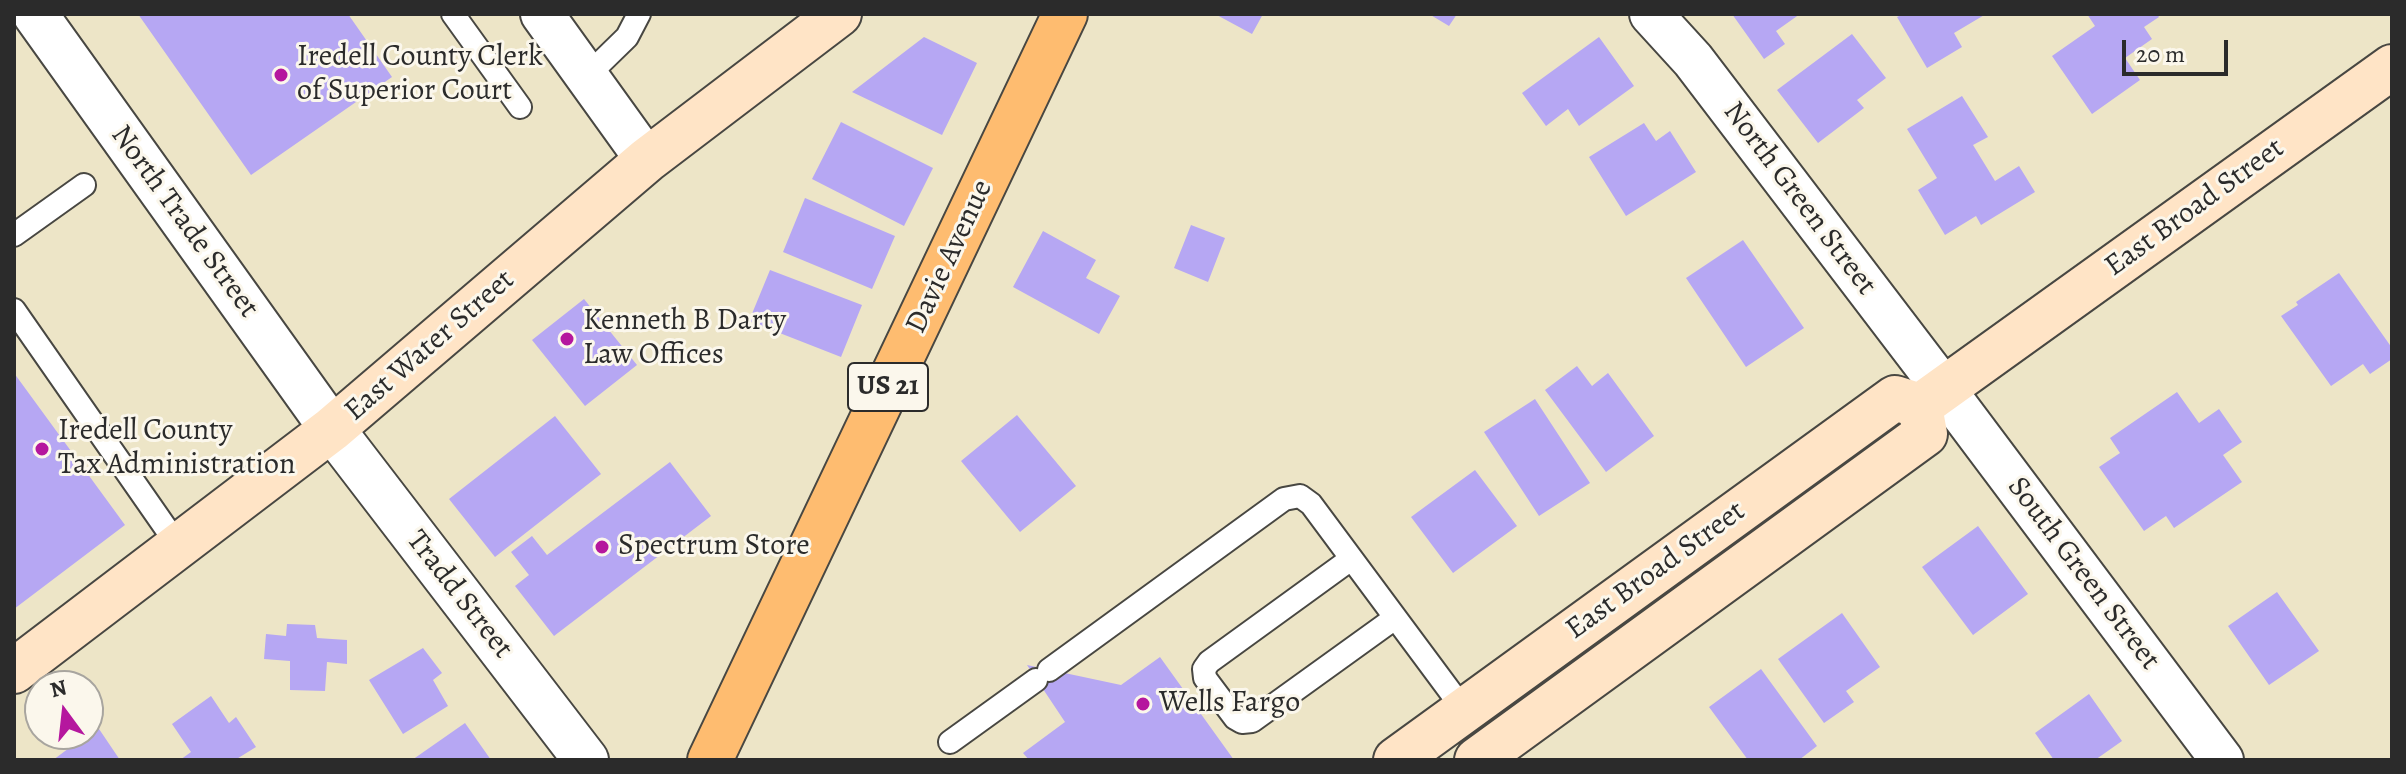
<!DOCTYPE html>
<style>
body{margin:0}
#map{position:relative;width:2406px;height:774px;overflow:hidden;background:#ede5c7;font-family:Alegreya,serif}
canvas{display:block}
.frame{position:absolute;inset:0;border:16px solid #2b2b2b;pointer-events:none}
.north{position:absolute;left:24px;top:670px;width:80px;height:80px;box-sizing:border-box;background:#fbf7ec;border:2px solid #a8a59f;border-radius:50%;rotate:345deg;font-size:22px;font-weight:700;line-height:32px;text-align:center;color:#2b2b2b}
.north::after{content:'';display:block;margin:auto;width:28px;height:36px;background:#b5179e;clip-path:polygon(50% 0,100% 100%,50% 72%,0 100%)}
.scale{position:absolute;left:2122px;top:40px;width:106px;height:36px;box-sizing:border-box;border:4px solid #2b2b2b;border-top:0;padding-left:10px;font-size:24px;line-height:28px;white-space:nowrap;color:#2b2b2b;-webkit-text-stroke:6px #fbf7ec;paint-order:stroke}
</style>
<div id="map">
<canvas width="2406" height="774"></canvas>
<div class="frame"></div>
<div class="north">N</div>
<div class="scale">20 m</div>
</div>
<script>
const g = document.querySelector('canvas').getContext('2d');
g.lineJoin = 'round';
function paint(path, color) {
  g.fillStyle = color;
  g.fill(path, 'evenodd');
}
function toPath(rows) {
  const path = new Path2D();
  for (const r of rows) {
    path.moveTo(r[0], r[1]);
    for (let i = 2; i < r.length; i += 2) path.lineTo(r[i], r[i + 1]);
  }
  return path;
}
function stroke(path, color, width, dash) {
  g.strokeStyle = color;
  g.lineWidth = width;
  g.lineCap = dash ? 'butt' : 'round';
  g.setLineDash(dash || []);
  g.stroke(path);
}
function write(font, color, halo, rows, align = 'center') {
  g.font = font + ' Alegreya,serif';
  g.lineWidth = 6;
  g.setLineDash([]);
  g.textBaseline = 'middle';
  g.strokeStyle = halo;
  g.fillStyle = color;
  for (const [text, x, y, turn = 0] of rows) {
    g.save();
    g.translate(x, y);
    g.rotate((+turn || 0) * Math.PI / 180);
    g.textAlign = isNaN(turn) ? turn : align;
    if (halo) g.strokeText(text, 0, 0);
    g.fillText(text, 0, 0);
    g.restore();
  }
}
const building = toPath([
 [138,14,348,14,392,77,251,175],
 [1215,14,1263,14,1252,34],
 [1429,14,1457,14,1449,26],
 [1732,14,1800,14,1776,31,1785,44,1764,59],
 [1903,14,1986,14,1954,33,1962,47,1927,68,1897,17],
 [2087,14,2157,14,2159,17,2144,27,2152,39,2125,58,2140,80,2092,114,2052,56,2095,26],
 [1852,34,1886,78,1857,100,1864,108,1818,143,1777,90],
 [924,37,977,63,942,135,852,92],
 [1599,37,1634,86,1579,126,1568,109,1546,126,1522,93],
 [1962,96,1988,137,1973,145,1995,181,2019,166,2035,192,1981,225,1976,216,1945,235,1918,190,1937,178,1907,129],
 [841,122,933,168,904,226,812,179],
 [1644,123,1656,141,1670,131,1696,172,1626,216,1589,157],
 [805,198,895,236,872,289,783,252],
 [1191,225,1225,238,1208,282,1174,268],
 [1043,231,1096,260,1086,278,1120,296,1099,334,1013,287],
 [1743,240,1804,328,1746,367,1686,278],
 [770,270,862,305,841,357,749,321],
 [2339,273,2392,348,2392,359,2370,374,2363,364,2331,386,2281,316,2298,305,2296,302],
 [584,299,637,365,585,406,532,340],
 [1577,366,1592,386,1608,373,1654,436,1606,472,1545,390],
 [14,373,125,525,14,609],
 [2177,392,2199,423,2219,409,2242,442,2223,455,2242,482,2174,528,2166,516,2144,531,2099,467,2120,453,2110,438],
 [1535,399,1590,483,1539,516,1484,432],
 [1017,415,1076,486,1020,532,961,461],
 [555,416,601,474,495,557,449,499],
 [670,462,711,516,554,636,515,586,529,575,511,552,532,536,547,555],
 [1475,470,1517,526,1453,573,1411,517],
 [1978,526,2028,594,1973,635,1922,567],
 [2277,592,2319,651,2269,685,2228,626],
 [1842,613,1880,667,1846,691,1854,702,1824,723,1778,659],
 [287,624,315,625,317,638,347,640,347,664,327,662,325,691,290,690,290,661,264,659,266,634,286,636],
 [423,648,442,673,433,680,448,706,403,734,369,680],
 [1160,657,1234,760,1029,760,1023,753,1065,722,1027,665,1121,685],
 [1761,669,1817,746,1799,760,1748,760,1709,707],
 [2089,694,2122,741,2095,760,2054,760,2035,733],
 [211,696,229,723,236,717,256,747,235,760,180,760,191,752,172,724],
 [465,723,491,760,412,760],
 [97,726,120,760,53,760,88,734]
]);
const service = toPath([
 [453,14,520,107],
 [587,76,627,37,639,14],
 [14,235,84,185],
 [14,310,179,547],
 [1351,559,1209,662,1204,669,1205,678,1235,718,1242,722,1252,721,1395,618],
 [1049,670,1284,499,1300,496,1311,504,1464,710],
 [950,742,1036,680]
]);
const minor = toPath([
 [542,14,647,160],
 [1651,14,1693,60,1943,388,2222,760]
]);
const tertiary = toPath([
 [35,14,332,429,586,760]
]);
const secondary = toPath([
 [1920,406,2392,67],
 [14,671,332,429,647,160,839,14],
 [1396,760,1895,398,1920,406],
 [1477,760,1925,434,1920,406]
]);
const primary = toPath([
 [710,760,1065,14]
]);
const markers = [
 [281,75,8,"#b5179e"],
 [567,339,8,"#b5179e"],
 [42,449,8,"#b5179e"],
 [602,547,8,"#b5179e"],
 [1143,704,8,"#b5179e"]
];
const shields = [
 [888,387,80]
];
const shieldNames = [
 ["US 21",888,387]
];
const poiNames = [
 ["Iredell County Clerk",297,58],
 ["of Superior Court",297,92],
 ["Kenneth B Darty",583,322],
 ["Law Offices",583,356],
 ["Iredell County",58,432],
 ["Tax Administration",58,466],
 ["Spectrum Store",618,547],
 ["Wells Fargo",1159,704]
];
const streetNames = [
 ["North Green Street",1799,199,53],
 ["East Broad Street",2195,208,-36],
 ["North Trade Street",184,222,54],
 ["Davie Avenue",950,257,-65],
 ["East Water Street",430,346,-41],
 ["East Broad Street",1656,571,-36],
 ["South Green Street",2083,574,53],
 ["Tradd Street",459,595,52]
];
paint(building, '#b6a7f3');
stroke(service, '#484742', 26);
stroke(minor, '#484742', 46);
stroke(tertiary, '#484742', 48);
stroke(secondary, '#484742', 48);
stroke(primary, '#484742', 48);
stroke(service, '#fff', 22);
stroke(minor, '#fff', 42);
stroke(tertiary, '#fff', 44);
stroke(secondary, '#ffe4c6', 44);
stroke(primary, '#febc70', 44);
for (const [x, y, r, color] of markers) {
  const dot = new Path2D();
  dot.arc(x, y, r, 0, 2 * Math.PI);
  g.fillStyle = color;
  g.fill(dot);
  stroke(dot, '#fbf7ec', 3);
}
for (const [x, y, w] of shields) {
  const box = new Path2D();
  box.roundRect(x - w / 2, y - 24, w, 48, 6);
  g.fillStyle = '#fbf7ec';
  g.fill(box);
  stroke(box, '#2b2b2b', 2);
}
write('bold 28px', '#2b2b2b', null, shieldNames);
write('30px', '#2b2b2b', '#fbf7ec', poiNames, 'left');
write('30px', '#2b2b2b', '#fbf7ec', streetNames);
</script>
